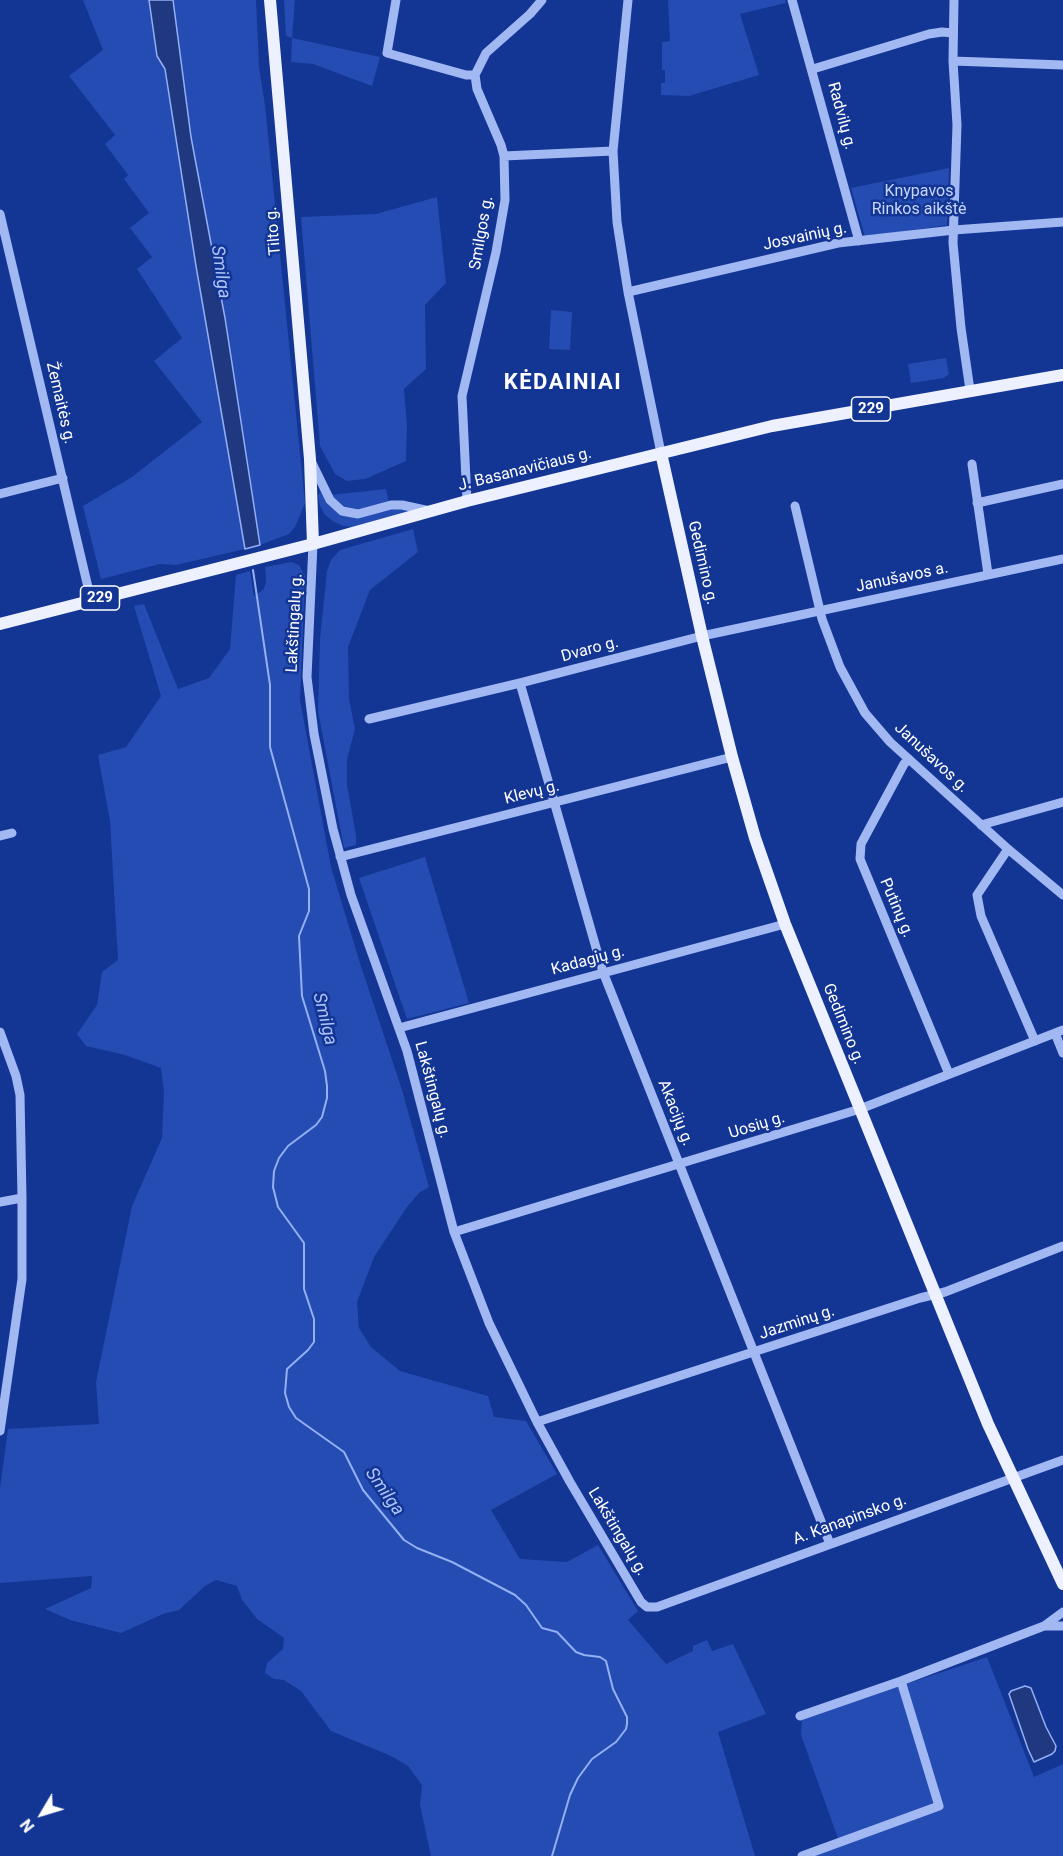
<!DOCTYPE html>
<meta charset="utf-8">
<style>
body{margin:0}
#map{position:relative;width:1063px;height:1856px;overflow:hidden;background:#133594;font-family:Roboto,sans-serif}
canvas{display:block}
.north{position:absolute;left:12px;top:1784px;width:60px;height:60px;-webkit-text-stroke:4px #133594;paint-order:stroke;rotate:232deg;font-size:16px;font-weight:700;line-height:24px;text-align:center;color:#fff}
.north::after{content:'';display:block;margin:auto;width:21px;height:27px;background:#fff;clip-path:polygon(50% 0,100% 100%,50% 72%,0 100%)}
</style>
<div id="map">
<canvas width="1063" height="1856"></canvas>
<div class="north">N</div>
</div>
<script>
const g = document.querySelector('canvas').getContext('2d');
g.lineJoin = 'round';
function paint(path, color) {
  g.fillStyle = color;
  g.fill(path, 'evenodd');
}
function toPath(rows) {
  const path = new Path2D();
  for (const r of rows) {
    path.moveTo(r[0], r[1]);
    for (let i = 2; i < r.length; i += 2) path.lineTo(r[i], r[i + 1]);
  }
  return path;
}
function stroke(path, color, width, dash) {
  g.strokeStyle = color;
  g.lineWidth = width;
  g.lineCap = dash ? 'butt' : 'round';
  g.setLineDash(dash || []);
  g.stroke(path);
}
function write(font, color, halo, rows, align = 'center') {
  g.font = font + ' Roboto,sans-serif';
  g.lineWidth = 5;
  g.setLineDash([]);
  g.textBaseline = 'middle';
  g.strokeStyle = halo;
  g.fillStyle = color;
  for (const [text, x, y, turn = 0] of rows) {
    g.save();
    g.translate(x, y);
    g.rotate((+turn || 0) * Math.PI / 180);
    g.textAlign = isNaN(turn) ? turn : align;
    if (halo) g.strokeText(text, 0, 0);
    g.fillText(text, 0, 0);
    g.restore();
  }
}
const green = toPath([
 [83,0,149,0,157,56,165,68,196,266,245,549,176,565,160,564,101,579,83,506,132,477,202,422,154,361,182,338,137,269,152,257,130,228,149,213,124,179,128,175,105,144,115,135,69,76,103,50],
 [173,0,256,0,259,67,265,105,305,503,295,527,289,534,260,545,225,318,191,137],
 [284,0,295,0,292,38,380,57,372,86,313,64,291,62,292,38,286,36],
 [668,0,785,0,786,3,740,14,759,75,689,96,661,95,661,83,665,83,665,70,662,70,662,42,670,41],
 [949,168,947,225,865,237,851,188],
 [437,197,446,283,425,305,426,369,404,389,407,425,406,461,365,479,347,481,335,474,320,446,301,217,376,214],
 [551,310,572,312,570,350,549,349],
 [946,358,949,374,944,378,911,383,908,364],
 [386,489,389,504,416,510,353,527,343,526,334,522,325,515,320,506,318,496,320,492,330,495],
 [413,529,418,552,370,590,348,647,349,699,355,729,347,759,347,785,356,835,356,845,344,848,318,711,320,639,327,571,331,560,340,550],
 [291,562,299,565,305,576,300,700,331,867,360,963,402,1090,429,1187,419,1193,407,1207,374,1257,357,1302,359,1328,371,1347,400,1371,488,1396,494,1417,526,1421,557,1474,491,1510,520,1559,567,1562,598,1545,638,1611,628,1620,666,1664,693,1651,693,1646,707,1640,712,1651,733,1644,766,1714,718,1732,755,1856,431,1856,420,1805,422,1785,408,1766,391,1756,331,1731,301,1691,284,1680,274,1679,265,1673,267,1663,283,1649,284,1638,257,1619,242,1600,237,1586,216,1580,205,1586,179,1610,163,1614,121,1633,70,1620,45,1609,91,1588,92,1576,0,1583,0,1488,8,1429,99,1424,96,1382,132,1206,162,1138,164,1092,161,1068,125,1055,86,1046,77,1034,97,1005,102,972,118,960,110,821,98,755,126,747,161,696,134,606,144,604,178,689,209,678,230,649,236,575,250,571,254,596,263,590,266,583,265,567],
 [425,857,469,1003,407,1019,359,878],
 [987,1657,1034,1777,1063,1764,1063,1856,809,1856,840,1844,801,1735,802,1719]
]);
const water = toPath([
 [149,0,173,0,191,137,225,318,260,545,245,549,196,266,165,69,157,56,149,0],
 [1025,1686,1031,1688,1046,1727,1056,1746,1055,1751,1052,1754,1034,1762,1028,1749,1009,1694,1011,1691,1025,1686]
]);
const stream = toPath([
 [253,570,270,685,270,747,309,889,309,911,299,936,302,996,325,1071,327,1086,327,1098,322,1117,316,1125,288,1146,279,1158,274,1171,273,1187,278,1207,304,1243,304,1289,314,1319,314,1342,308,1350,287,1369,285,1393,289,1407,296,1418,344,1452,363,1490,404,1540,417,1548,452,1562,515,1595,526,1605,542,1628,557,1632,576,1652,584,1655,600,1657,606,1661,613,1689,627,1717,627,1724,626,1729,616,1742,592,1759,578,1778,570,1795,552,1856]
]);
const minor = toPath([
 [396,0,387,53,466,75,475,75],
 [628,0,613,151,617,222,628,292,661,453],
 [792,0,859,241],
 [954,0,953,61,957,125,953,243,961,328,970,390],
 [953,61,1063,65],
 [813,69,929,34,942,32,953,33],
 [504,156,613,151],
 [0,214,91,600],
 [628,292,838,243,954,230,1063,222],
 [311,461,330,500,342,511,358,514,391,505,402,505,430,511],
 [972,464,988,574],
 [0,494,63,478],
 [467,501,462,396,496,252,505,200,504,156,501,145,477,89,475,75,486,53,530,14,542,0],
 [977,503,1063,484],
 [795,506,822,619,840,667,865,713,890,742,1008,849,1063,895],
 [313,544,307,677,314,734,333,829,351,895,407,1051,454,1232,489,1323,537,1422,570,1482,641,1602,647,1607,657,1607,1063,1460],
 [520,683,603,972,830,1544],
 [369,719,520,683,702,636,1063,559],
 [909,759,904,764,861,844,860,859,949,1074],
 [981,825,1063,802],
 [0,836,12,833],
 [1008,849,977,895,981,916,1035,1041],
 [340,857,732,757],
 [399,1028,785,924],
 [0,1032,16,1076,20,1095,22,1198,22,1279,0,1431],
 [1055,1033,1063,1053],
 [0,1202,22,1198],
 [454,1232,860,1109,1063,1030],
 [537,1422,920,1298,945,1292,1063,1246],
 [1046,1626,1063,1626],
 [800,1716,901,1681,1044,1626,1063,1612],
 [802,1856,939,1806,901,1681]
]);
const major = toPath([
 [270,0,310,459,313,544],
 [661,453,702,636,732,757,755,838,785,924,988,1424,1063,1584],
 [0,624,313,544,467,501,772,426,1063,375]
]);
const shields = [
 [871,409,39],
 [100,598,39]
];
const shieldNames = [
 ["229",871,409],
 ["229",100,598]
];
const streetNames = [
 ["Radvilų g.",841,116,75],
 ["Tilto g.",274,231,-95],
 ["Smilgos g.",482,233,-80],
 ["Josvainių g.",805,237,-12],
 ["Žemaitės g.",60,403,77],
 ["J. Basanavičiaus g.",525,470,-14],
 ["Gedimino g.",702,563,77],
 ["Janušavos a.",902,578,-12],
 ["Lakštingalų g.",295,623,-87],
 ["Dvaro g.",590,650,-15],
 ["Janušavos g.",931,758,43],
 ["Klevų g.",532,793,-14],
 ["Putinų g.",896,908,67],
 ["Kadagių g.",588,961,-15],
 ["Gedimino g.",843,1024,68],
 ["Lakštingalų g.",432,1090,75],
 ["Akacijų g.",675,1113,68],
 ["Uosių g.",757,1126,-17],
 ["Jazminų g.",797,1323,-18],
 ["A. Kanapinsko g.",850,1520,-20],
 ["Lakštingalų g.",617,1532,59]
];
const parkNames = [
 ["Knypavos",919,192],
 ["Rinkos aikštė",919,210]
];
const waterNames = [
 ["Smilga",220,272,82],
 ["Smilga",324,1019,76],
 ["Smilga",384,1492,55]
];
const districtNames = [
 ["KĖDAINIAI",563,383]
];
paint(green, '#254cb3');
paint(water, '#1f3880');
stroke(water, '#93b0f5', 1.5);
stroke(stream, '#93b0f5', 2);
stroke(minor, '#a1b8f2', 9);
stroke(major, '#ecf0ff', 12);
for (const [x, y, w] of shields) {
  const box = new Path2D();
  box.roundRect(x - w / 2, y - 12, w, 24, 4.5);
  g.fillStyle = '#133594';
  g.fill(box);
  stroke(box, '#fff', 1.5);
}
write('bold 15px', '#fff', null, shieldNames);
write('16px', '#fff', '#133594', streetNames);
write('16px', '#c9d7fd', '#133594', parkNames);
write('italic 18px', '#adc3f9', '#133594', waterNames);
g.letterSpacing = '1.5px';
write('bold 22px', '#fff', '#133594', districtNames);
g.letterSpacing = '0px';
</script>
